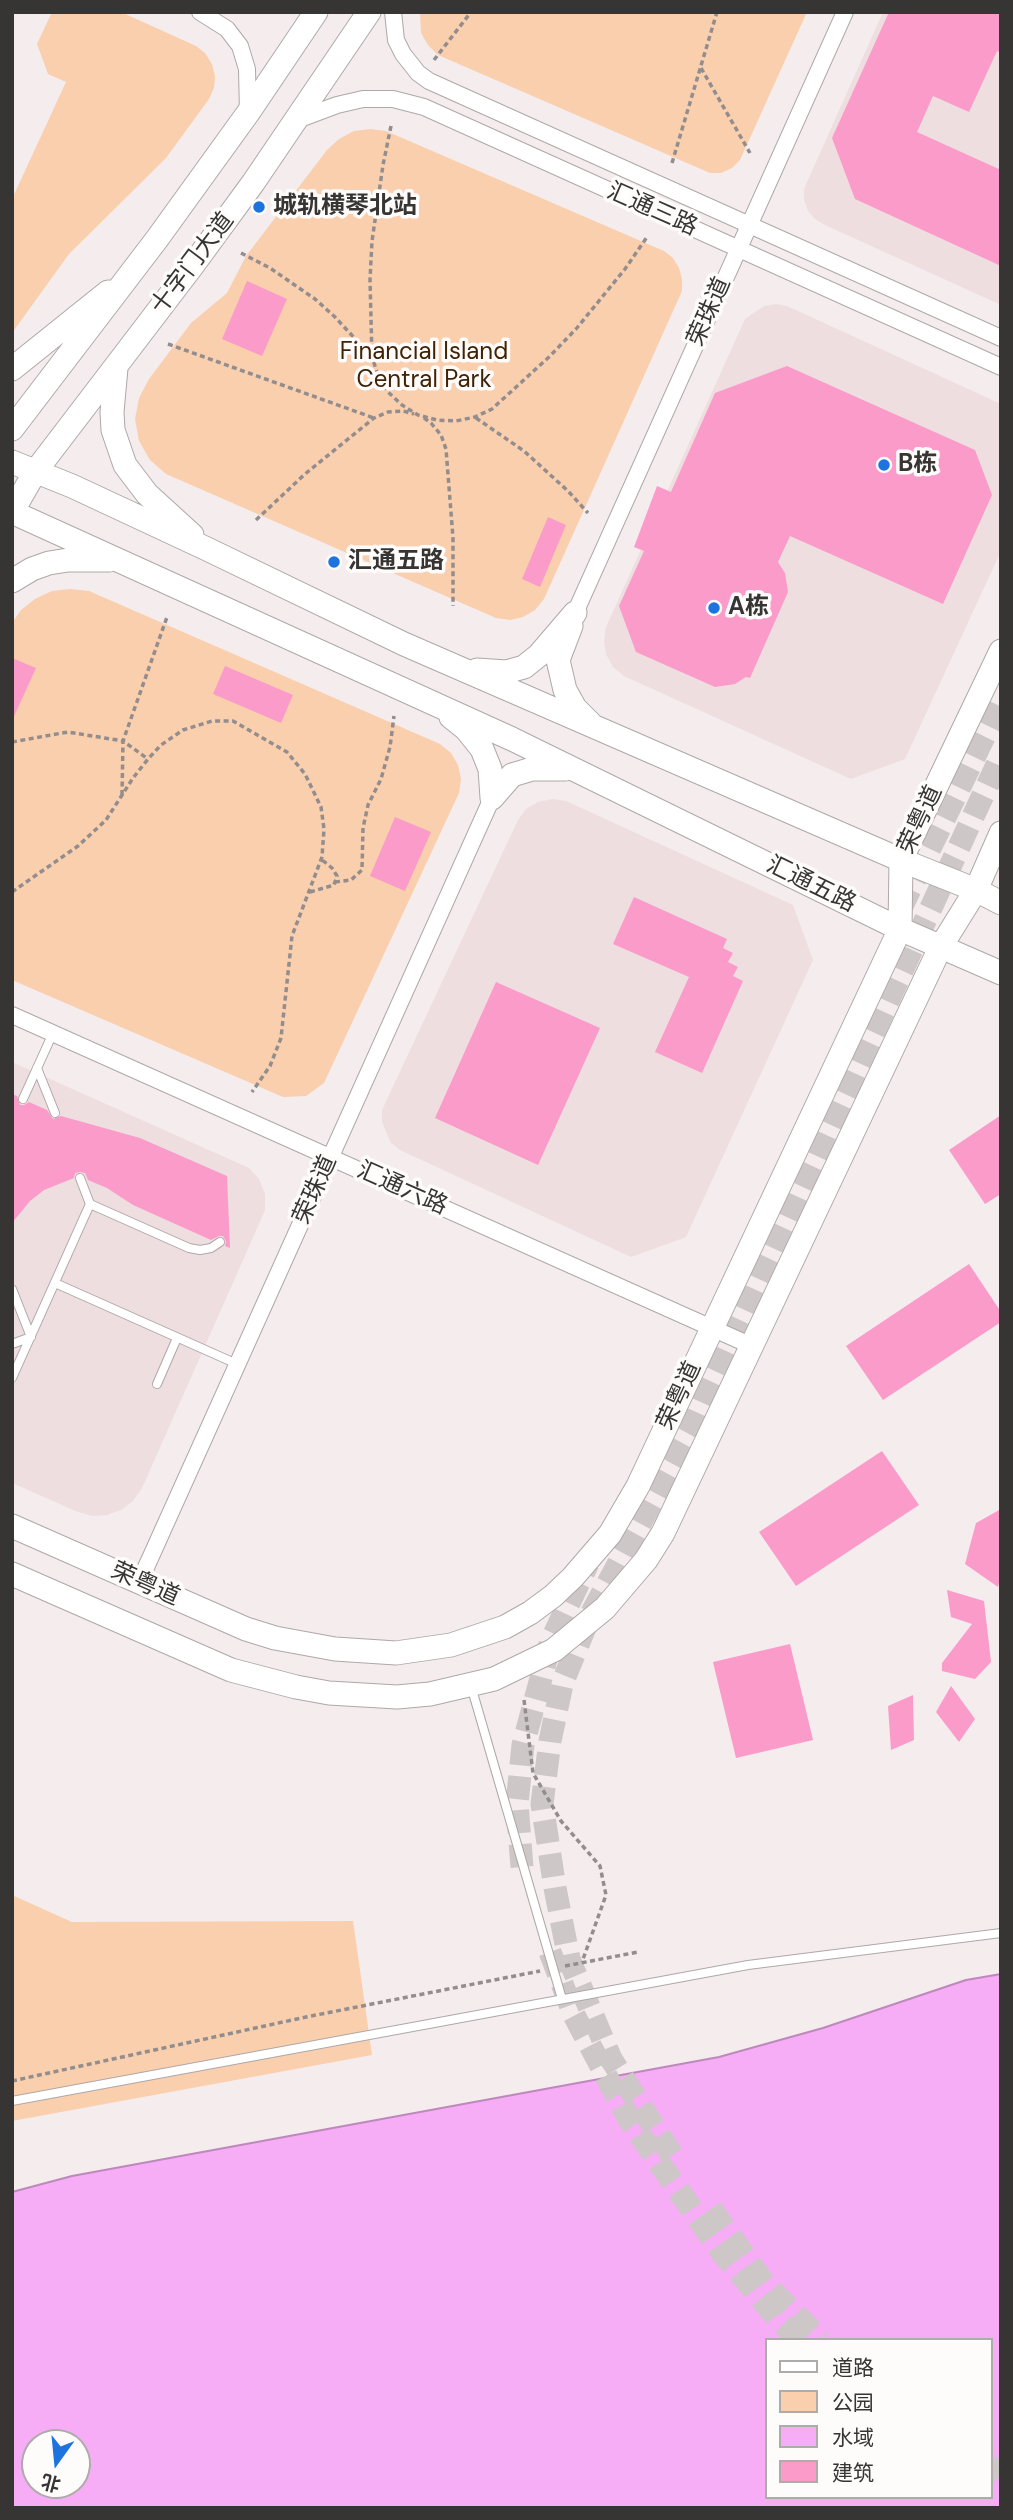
<!DOCTYPE html>
<meta charset="utf-8">
<style>
body{margin:0}
#map{position:relative;width:1013px;height:2520px;overflow:hidden;background:#f4eced;font-family:"DM Sans","Noto Sans SC",sans-serif}
canvas{display:block}
.frame{position:absolute;inset:0;border:14px solid #373434;pointer-events:none}
.legend{position:absolute;left:765px;top:2338px;width:228px;height:161px;box-sizing:border-box;background:#fefbfb;border:2px solid #aeabab;margin:0;padding:9px 12px;list-style:none;font-size:21px;color:#373434}
.legend li{display:flex;align-items:center;gap:14px;height:35px}
.legend b{width:35px;border:2px solid #aeabab}
.north{position:absolute;left:21px;top:2429px;width:70px;height:70px;box-sizing:border-box;background:#fefbfb;border:2px solid #aeabab;border-radius:50%;rotate:195deg;font-size:19px;font-weight:700;line-height:28px;text-align:center;color:#373434}
.north::after{content:'';display:block;margin:auto;width:24px;height:32px;background:#1d74de;clip-path:polygon(50% 0,100% 100%,50% 72%,0 100%)}
</style>
<div id="map">
<canvas width="1013" height="2520"></canvas>
<div class="frame"></div>
<ul class="legend">
<li><b style="height:9px;background:#fff"></b>道路</li>
<li><b style="height:19px;background:#facfad"></b>公园</li>
<li><b style="height:19px;background:#f6adf6"></b>水域</li>
<li><b style="height:19px;background:#fa9bc9"></b>建筑</li>
</ul>
<div class="north">北</div>
</div>
<script>
const g = document.querySelector('canvas').getContext('2d');
g.lineJoin = 'round';
function paint(path, color) {
  g.fillStyle = color;
  g.fill(path, 'evenodd');
}
function toPath(rows) {
  const path = new Path2D();
  for (const r of rows) {
    path.moveTo(r[0], r[1]);
    for (let i = 2; i < r.length; i += 2) path.lineTo(r[i], r[i + 1]);
  }
  return path;
}
function stroke(path, color, width, dash) {
  g.strokeStyle = color;
  g.lineWidth = width;
  g.lineCap = dash ? 'butt' : 'round';
  g.setLineDash(dash || []);
  g.stroke(path);
}
function write(font, color, halo, rows, align = 'center') {
  g.font = font + ' "DM Sans","Noto Sans SC",sans-serif';
  g.lineWidth = 7;
  g.setLineDash([]);
  g.textBaseline = 'middle';
  g.strokeStyle = halo;
  g.fillStyle = color;
  for (const [text, x, y, turn = 0] of rows) {
    g.save();
    g.translate(x, y);
    g.rotate((+turn || 0) * Math.PI / 180);
    g.textAlign = isNaN(turn) ? turn : align;
    if (halo) g.strokeText(text, 0, 0);
    g.fillText(text, 0, 0);
    g.restore();
  }
}
const built = toPath([
 [883,12,1001,12,1001,305,825,225,815,219,808,211,804,200,804,189],
 [776,304,787,306,1001,404,1001,551,905,759,851,779,624,676,613,667,606,654,604,641,606,627,745,319,764,306],
 [552,799,566,801,793,905,813,960,686,1237,631,1257,400,1150,391,1143,382,1122,382,1110,518,820,526,809,538,802],
 [12,1062,249,1168,259,1179,265,1194,265,1210,259,1224,142,1488,133,1501,121,1510,107,1515,93,1516,78,1512,12,1483]
]);
const green = toPath([
 [52,12,121,12,196,46,205,53,212,64,215,76,214,88,209,99,166,158,69,254,12,333,12,199,66,82,48,74,37,44],
 [420,12,807,12,740,160,732,168,721,173,710,173,438,55,428,45,421,33],
 [370,129,386,131,664,251,673,258,679,268,682,279,682,291,544,599,535,610,523,617,510,620,496,618,166,474,150,460,139,441,135,419,139,398,149,379,191,323,227,293,246,256,327,150,339,139,354,131],
 [70,589,89,591,440,744,451,753,458,765,461,779,459,793,324,1083,306,1096,283,1097,12,980,12,623,21,610,35,599,52,591],
 [12,1895,72,1922,353,1921,372,2055,12,2121]
]);
const water = toPath([
 [1001,1974,1001,2508,12,2508,12,2192,72,2176,719,2057,823,2028,966,1980,1001,1974],
 [766,2340,990,2340,990,2497,766,2497,766,2340],
 [35,2443,77,2443,77,2485,35,2485,35,2443]
]);
const building = toPath([
 [889,12,1001,12,1001,53,997,51,969,112,933,96,917,132,1001,170,1001,266,855,199,832,138],
 [247,281,287,299,262,356,222,339],
 [787,366,975,450,992,495,943,604,790,536,778,562,785,573,788,592,750,678,746,677,735,684,715,687,636,652,619,606,644,551,634,547,657,486,671,492,715,393],
 [548,517,566,525,540,587,522,579],
 [12,658,36,668,12,721],
 [225,666,293,695,281,723,213,694],
 [395,817,431,832,405,891,370,876],
 [634,897,727,939,723,948,733,953,728,962,738,967,733,976,743,981,702,1073,655,1052,689,977,613,944],
 [496,982,600,1028,538,1165,435,1118],
 [12,1094,17,1096,20,1105,24,1105,29,1102,47,1110,53,1119,61,1116,140,1138,227,1176,230,1248,225,1246,226,1241,223,1236,219,1236,211,1240,133,1205,107,1188,88,1180,85,1173,80,1172,75,1173,74,1178,44,1190,30,1201,12,1223],
 [1001,1115,1001,1194,985,1204,949,1150],
 [969,1264,1001,1312,1001,1322,883,1400,846,1346],
 [882,1451,919,1505,796,1586,759,1532],
 [1001,1509,1001,1575,998,1587,965,1564,976,1523],
 [947,1590,984,1601,991,1662,975,1679,942,1671,942,1663,972,1624,951,1617],
 [790,1644,813,1740,736,1758,713,1662],
 [951,1686,975,1719,959,1742,936,1712],
 [913,1695,914,1740,891,1750,888,1706]
]);
const secondaryTunnel = toPath([
 [900,910,1001,702],
 [522,1867,517,1804,523,1745,551,1641,588,1563],
 [550,1952,574,2015,630,2121,721,2251,779,2320,800,2340],
 [672,2155,611,2059,569,1959,555,1888,542,1804,550,1741,562,1684,589,1618,689,1433,1001,756],
 [711,2209,764,2283,821,2340],
 [990,2466,1001,2473]
]);
const path = toPath([
 [434,60,471,12],
 [701,68,750,153],
 [391,126,383,165,372,241,370,280,372,357,378,375,388,392,402,405,418,415,437,420,456,421,475,417,492,409,549,357,576,329,625,269,647,237],
 [672,163,717,12],
 [241,253,270,268,315,299,335,317,371,356],
 [168,344,374,418],
 [424,418,431,423,441,435,446,449,453,538,453,606],
 [476,418,524,451,568,491,588,513],
 [256,520,305,474,374,418,388,412,403,411,414,414],
 [12,742,68,732,123,741,167,617],
 [122,795,123,741,148,759],
 [335,882,351,880,362,870,363,828,368,805,381,779,390,747,394,716],
 [12,892,78,846,106,820,133,778,148,759,161,745,183,730,212,721,233,721,287,752,305,774,321,807,324,829,322,857,292,936,281,1038,270,1066,252,1092],
 [310,892,334,885,337,876,332,868,321,859],
 [524,1700,533,1773,561,1821,600,1866,606,1895,582,1962],
 [565,1966,638,1952],
 [12,2081,306,2017,540,1971]
]);
const lane = toPath([
 [37,1068,55,1113],
 [23,1099,53,1033],
 [90,1204,189,1248,200,1250,211,1248,220,1242],
 [55,1283,237,1364],
 [12,1289,31,1337,12,1344],
 [12,1378,90,1204,80,1178],
 [157,1384,177,1338],
 [471,1686,562,1999],
 [12,2101,748,1965,1001,1933]
]);
const street = toPath([
 [200,12,227,29,240,46,247,69,248,113],
 [393,12,396,40,403,54,418,73,429,81,1001,338],
 [297,120,337,105,363,99,393,99,424,107,1001,367],
 [575,613,845,12],
 [12,1015,752,1346],
 [139,1583,492,798]
]);
const secondary = toPath([
 [116,368,112,412,113,430,125,465,147,494,192,535],
 [12,369,108,292],
 [12,429,157,239,248,113,316,12],
 [12,462,72,486,207,549,404,644,901,860,976,890,1001,903],
 [12,512,512,739,900,929,1001,973],
 [12,512,35,472,193,265,253,183,369,12],
 [12,581,32,569,49,563,68,560,109,560],
 [571,626,558,660,565,690,575,708,590,723],
 [477,670,506,672,524,667,539,655,575,613],
 [451,717,466,729,482,749,490,769,492,798],
 [492,798,512,775,532,769,565,769],
 [12,1526,246,1629,275,1638,335,1649,396,1653,451,1645,505,1627,530,1613,553,1596,573,1577,610,1534,638,1486,900,929,901,860,1001,651],
 [12,1574,231,1670,296,1687,329,1693,397,1697,430,1694,494,1679,554,1650,605,1608,646,1560,663,1533,940,948,976,890,1001,833]
]);
const markers = [
 [259,207,7,"#1d74de"],
 [884,465,7,"#1d74de"],
 [334,562,7,"#1d74de"],
 [714,608,7,"#1d74de"]
];
const poiNames = [
 ["城轨横琴北站",273,207],
 ["B栋",898,465],
 ["汇通五路",348,562],
 ["A栋",728,608]
];
const streetNames = [
 ["汇通三路",652,210,24],
 ["十字门大道",193,264,-53],
 ["荣珠道",710,312,-66],
 ["荣粤道",921,820,-65],
 ["汇通五路",811,885,26],
 ["汇通六路",402,1189,24],
 ["荣珠道",316,1190,-66],
 ["荣粤道",680,1396,-65],
 ["荣粤道",145,1585,24]
];
const parkNames = [
 ["Financial Island",424,353],
 ["Central Park",424,381]
];
paint(built, '#efdedf');
paint(green, '#facfad');
paint(water, '#f6adf6');
stroke(water, '#bd89bc', 2);
paint(building, '#fa9bc9');
stroke(secondaryTunnel, '#cec7c8', 23, [23, 11]);
stroke(lane, '#afa8a8', 10);
stroke(street, '#afa8a8', 18);
stroke(secondary, '#afa8a8', 25);
stroke(path, '#938d8e', 3.5, [5, 3.5]);
stroke(lane, '#fff', 8);
stroke(street, '#fff', 16);
stroke(secondary, '#fff', 23);
for (const [x, y, r, color] of markers) {
  const dot = new Path2D();
  dot.arc(x, y, r, 0, 2 * Math.PI);
  g.fillStyle = color;
  g.fill(dot);
  stroke(dot, '#fefbfb', 2.5);
}
write('bold 24px', '#373434', '#fefbfb', poiNames, 'left');
write('24px', '#373434', '#fefbfb', streetNames);
write('24px', '#402204', '#fefbfb', parkNames);
</script>
